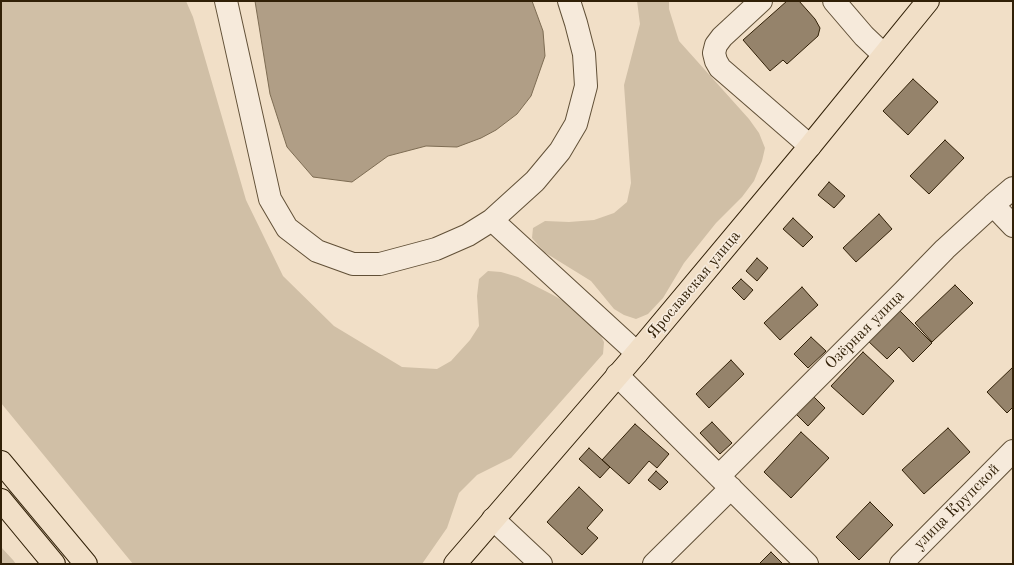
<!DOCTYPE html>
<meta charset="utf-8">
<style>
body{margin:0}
#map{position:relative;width:1014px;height:565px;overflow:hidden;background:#f1dfc7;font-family:"Old Standard TT",serif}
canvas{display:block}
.frame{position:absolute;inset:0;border:2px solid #312007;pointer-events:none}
</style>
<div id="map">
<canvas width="1014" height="565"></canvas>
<div class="frame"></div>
</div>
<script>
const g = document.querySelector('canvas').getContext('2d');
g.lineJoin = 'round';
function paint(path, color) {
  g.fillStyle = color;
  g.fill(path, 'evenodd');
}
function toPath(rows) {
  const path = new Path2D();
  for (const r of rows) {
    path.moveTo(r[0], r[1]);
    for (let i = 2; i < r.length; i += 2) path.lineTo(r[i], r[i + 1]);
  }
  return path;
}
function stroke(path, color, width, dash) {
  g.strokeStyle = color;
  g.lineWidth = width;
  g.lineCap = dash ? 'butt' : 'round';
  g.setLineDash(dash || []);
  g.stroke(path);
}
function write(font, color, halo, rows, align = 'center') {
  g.font = font + ' "Old Standard TT",serif';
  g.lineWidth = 3.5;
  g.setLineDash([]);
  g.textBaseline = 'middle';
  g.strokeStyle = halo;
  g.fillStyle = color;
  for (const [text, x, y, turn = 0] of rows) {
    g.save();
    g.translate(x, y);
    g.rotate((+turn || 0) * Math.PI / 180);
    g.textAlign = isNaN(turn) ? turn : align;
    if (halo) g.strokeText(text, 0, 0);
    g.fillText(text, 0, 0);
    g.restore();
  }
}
const green = toPath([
 [1,1,186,1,193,17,246,200,283,276,334,326,402,367,437,369,451,361,470,340,479,326,477,296,479,279,488,271,501,272,518,277,553,295,574,307,599,332,604,342,603,354,511,458,477,475,459,493,447,528,422,564,133,564,1,403],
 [637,1,669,1,669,9,679,41,749,119,759,133,765,148,762,161,754,181,742,197,716,223,684,263,663,298,648,314,636,319,624,315,614,309,591,281,544,252,532,238,533,228,545,221,569,222,594,220,614,213,627,202,631,183,624,85,640,24],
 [1,547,13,560,16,564,1,564]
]);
const water = toPath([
 [255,1,532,1,543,31,545,56,531,96,517,114,496,130,481,138,457,147,426,146,388,156,352,182,313,177,287,147,270,94,255,1]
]);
const building = toPath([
 [787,1,799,1,815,19,820,28,818,36,787,64,783,60,770,71,743,40,787,1],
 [913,79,938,102,908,135,883,111,913,79],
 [945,140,964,158,929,194,910,176,945,140],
 [829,182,845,196,834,208,818,195,829,182],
 [879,214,892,229,856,262,843,248,879,214],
 [793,218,813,237,803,247,783,229,793,218],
 [757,258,768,268,757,281,746,271,757,258],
 [741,279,753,290,744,300,732,288,741,279],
 [955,285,973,303,932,342,915,323,955,285],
 [802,287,818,305,780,340,764,323,802,287],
 [898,309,932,343,913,362,899,347,887,359,867,340,898,309],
 [811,337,826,351,808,368,794,354,811,337],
 [863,352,894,381,863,415,831,386,863,352],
 [731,360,744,374,709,408,696,394,731,360],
 [1013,367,1013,407,1007,413,987,392,1013,367],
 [812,395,825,408,808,426,795,413,812,395],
 [712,422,732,443,720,454,700,433,712,422],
 [635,424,669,454,657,468,649,461,629,484,602,460,635,424],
 [948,428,970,452,924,494,902,470,948,428],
 [801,432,829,458,791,498,764,472,801,432],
 [589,448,610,467,600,478,579,459,589,448],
 [656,471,668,482,660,490,648,480,656,471],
 [579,487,603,510,587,528,598,538,582,555,547,522,579,487],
 [870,502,893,525,859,560,836,537,870,502],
 [771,552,783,564,759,564,771,552]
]);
const minor = toPath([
 [226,1,270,199,287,228,317,251,353,264,380,264,436,249,468,235,492,220,535,181,560,151,576,124,586,86,584,54,576,23,569,1],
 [761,1,722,37,716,45,714,53,716,61,720,68,727,74,810,146],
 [834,1,864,36,884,55],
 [993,205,1013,226],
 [492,220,637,353],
 [617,375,807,564],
 [719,476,904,291,945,249,993,205,1013,188],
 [493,519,541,564],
 [654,564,731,488],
 [901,564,1013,451]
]);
const major = toPath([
 [1,462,86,564],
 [1,500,54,564],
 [455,564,637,353,810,146,928,1]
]);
const streetNames = [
 ["Ярославская улица",694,285,-50],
 ["Озёрная улица",865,330,-45],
 ["улица Крупской",957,507,-45]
];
paint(green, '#d0bfa6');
paint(water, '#b09e86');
stroke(water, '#7d6c53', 1);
paint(building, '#95836b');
stroke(building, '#312007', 1);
stroke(minor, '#615037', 24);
stroke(major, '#312007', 24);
stroke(minor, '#f6eadb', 22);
stroke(major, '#f1dfc7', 22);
write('16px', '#312007', '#f6eadb', streetNames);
</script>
